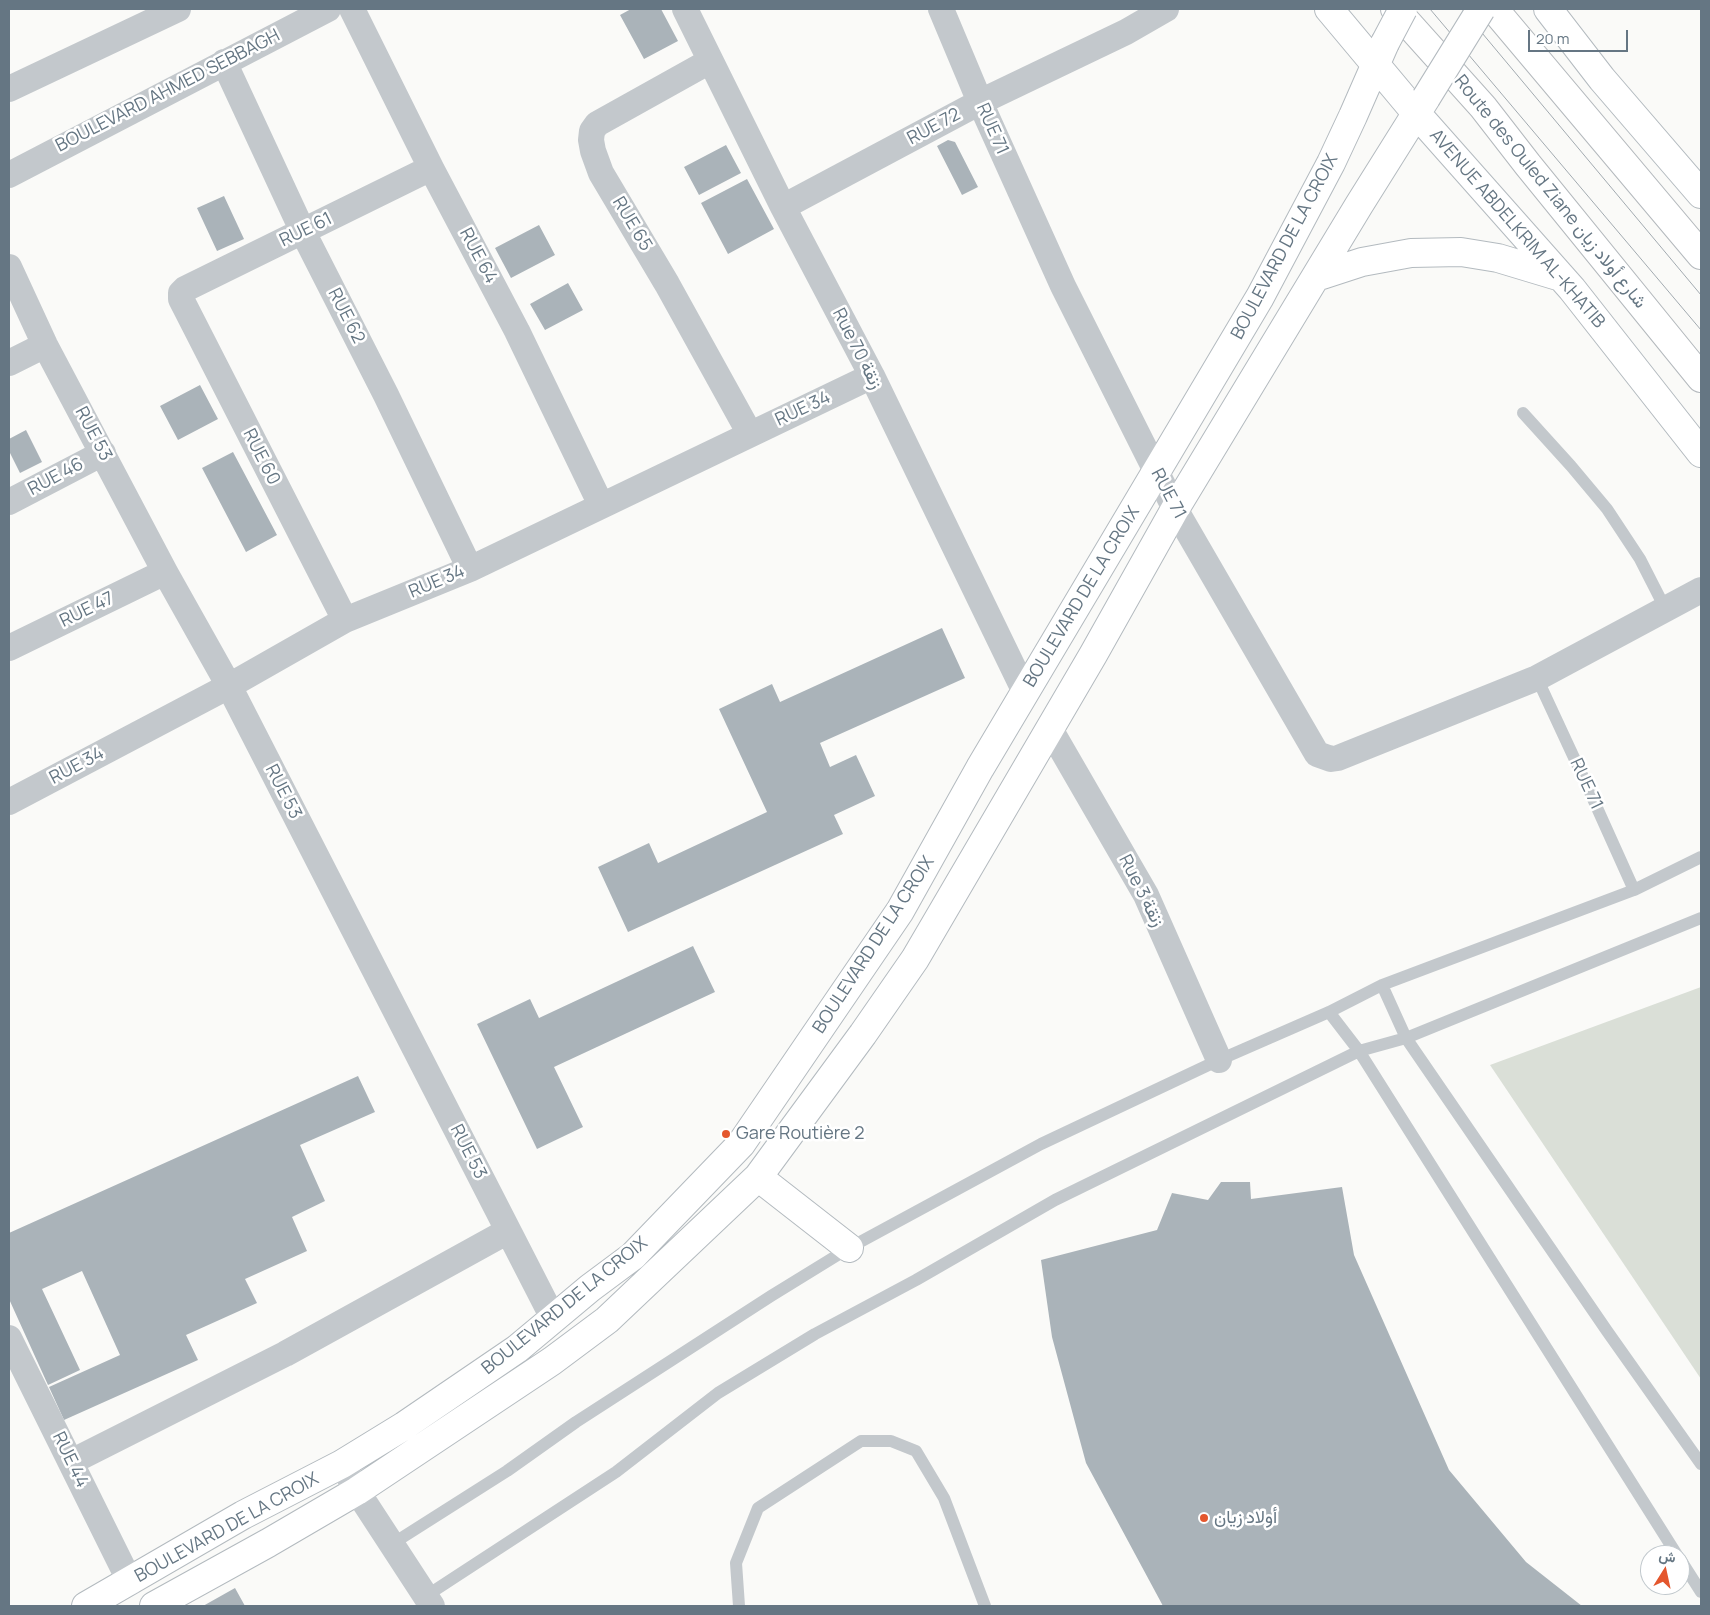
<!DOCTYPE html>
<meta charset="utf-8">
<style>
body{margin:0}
#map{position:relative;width:1710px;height:1615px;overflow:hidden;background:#fafaf8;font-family:Manrope,Vazirmatn,sans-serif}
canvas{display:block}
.frame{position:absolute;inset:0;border:10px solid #657683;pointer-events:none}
.north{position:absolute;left:1640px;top:1545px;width:50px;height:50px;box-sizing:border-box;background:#fff;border:1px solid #c1c8cd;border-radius:50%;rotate:10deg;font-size:14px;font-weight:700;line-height:20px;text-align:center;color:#657683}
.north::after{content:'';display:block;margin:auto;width:18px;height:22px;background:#e4572e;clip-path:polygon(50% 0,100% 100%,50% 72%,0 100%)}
.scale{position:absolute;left:1528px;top:30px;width:100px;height:22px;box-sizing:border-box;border:2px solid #657683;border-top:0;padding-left:6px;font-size:15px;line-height:18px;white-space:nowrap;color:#657683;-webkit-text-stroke:4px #fff;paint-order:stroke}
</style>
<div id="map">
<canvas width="1710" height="1615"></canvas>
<div class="frame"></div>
<div class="north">ش</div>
<div class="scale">20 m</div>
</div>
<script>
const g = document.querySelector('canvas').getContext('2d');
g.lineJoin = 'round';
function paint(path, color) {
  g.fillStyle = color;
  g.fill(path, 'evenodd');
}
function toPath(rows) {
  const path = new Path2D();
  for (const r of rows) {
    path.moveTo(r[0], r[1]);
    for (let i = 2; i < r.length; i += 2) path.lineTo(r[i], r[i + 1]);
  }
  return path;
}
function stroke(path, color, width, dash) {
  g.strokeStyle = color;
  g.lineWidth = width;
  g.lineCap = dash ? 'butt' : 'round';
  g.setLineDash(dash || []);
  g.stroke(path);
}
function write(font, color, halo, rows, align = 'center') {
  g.font = font + ' Manrope,Vazirmatn,sans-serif';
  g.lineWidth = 5;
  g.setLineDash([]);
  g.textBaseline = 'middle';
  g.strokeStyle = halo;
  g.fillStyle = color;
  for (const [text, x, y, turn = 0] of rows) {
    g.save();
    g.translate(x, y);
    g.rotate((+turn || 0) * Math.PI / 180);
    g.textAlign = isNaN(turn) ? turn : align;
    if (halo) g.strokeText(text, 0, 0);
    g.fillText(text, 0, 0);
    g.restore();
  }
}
const green = toPath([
 [1701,987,1701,1379,1490,1065]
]);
const building = toPath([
 [631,9,661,9,678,41,644,59,620,15],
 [948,140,955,142,978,187,962,195,937,146],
 [726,145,741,173,699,195,684,167],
 [747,179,774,229,728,254,701,203],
 [224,196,244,239,217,251,197,208],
 [539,225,555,255,511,278,495,248],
 [568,283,583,310,545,330,530,304],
 [200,385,218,419,178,440,160,406],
 [26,430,42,462,20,473,9,451,9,439],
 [233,452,277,535,246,552,202,468],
 [942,628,965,678,820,743,830,767,856,755,875,796,834,815,843,834,628,932,598,867,649,843,658,863,767,812,719,709,772,684,780,702],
 [693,946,715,992,554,1067,583,1127,537,1149,477,1024,530,999,539,1018],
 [358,1076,375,1112,300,1145,325,1201,292,1217,307,1251,245,1279,257,1303,186,1335,198,1360,64,1420,49,1387,120,1355,82,1271,42,1289,80,1370,48,1385,9,1299,9,1233],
 [1221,1182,1250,1182,1251,1199,1342,1187,1354,1255,1449,1470,1526,1562,1582,1606,1163,1606,1086,1463,1052,1337,1041,1260,1157,1230,1172,1193,1208,1200],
 [235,1588,245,1606,203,1606]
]);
const lane = toPath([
 [1523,413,1571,466,1607,509,1640,559,1666,610],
 [1537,678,1589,790,1634,890],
 [1382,985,1406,1038,1607,1331,1701,1464],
 [1329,1012,1359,1051,1677,1555],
 [392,1544,507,1471,576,1422,771,1296,849,1248,1041,1144,1219,1060,1329,1012,1382,985,1634,890,1701,857],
 [1680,1559,1701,1592],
 [426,1596,616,1472,718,1393,815,1334,916,1280,1055,1200,1359,1051,1406,1038,1701,918],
 [739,1606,736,1563,758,1508,861,1441,891,1441,916,1451,944,1498,985,1606]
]);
const street = toPath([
 [352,9,431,168,517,331,601,505],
 [685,9,783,207,872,376,1025,692],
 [941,9,980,102,1063,286,1157,473,1175,509,1317,754,1331,759,1338,758,1537,678,1701,590],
 [710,61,597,124,592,131,591,140,593,151,601,173,667,284,750,434],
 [224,62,303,232,386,395,470,569],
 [9,89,178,9],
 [9,175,328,9],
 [783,207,980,102,1126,32,1166,9],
 [9,267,45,345,165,572,229,686,553,1318],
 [9,363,45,345],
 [9,502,103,453],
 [345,620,181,299,181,293,185,289,431,168],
 [9,648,165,572],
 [1050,729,1146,895,1219,1060],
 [9,802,229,686,345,620,470,569,872,376],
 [9,1338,130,1582],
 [71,1462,285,1354,508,1231],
 [342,1464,357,1491,432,1606]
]);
const secondary = toPath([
 [1329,9,1416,113,1572,289,1701,453],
 [1548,9,1602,79,1701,194],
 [1316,277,1362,262,1411,253,1461,252,1498,258,1561,277],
 [758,1177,849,1248],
 [86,1606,243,1515,342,1464,404,1426,517,1349,590,1288,633,1256,741,1144,900,911,980,768,1260,297,1331,163,1353,116,1385,43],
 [154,1606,268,1543,357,1491,552,1361,607,1320,758,1177,863,1034,915,959,1093,655,1175,509,1359,205,1426,98]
]);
const highway = toPath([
 [1395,9,1483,107,1528,165,1701,378],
 [1494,9,1701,255]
]);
const tram = toPath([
 [1430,9,1701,330],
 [1462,9,1701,295]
]);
const secondaryBridge = toPath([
 [1385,43,1403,9],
 [1426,98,1481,9]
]);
const markers = [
 [726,1134,5,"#e4572e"],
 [1204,1518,5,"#e4572e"]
];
const streetNames = [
 ["BOULEVARD AHMED SEBBAGH",168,91,-27],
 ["RUE 72",934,127,-28],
 ["RUE 71",992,129,66],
 ["Route des Ouled Ziane شارع أولاد زيان",1550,192,51],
 ["RUE 65",632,224,59],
 ["AVENUE ABDELKRIM AL-KHATIB",1517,229,49],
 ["RUE 61",306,230,-26],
 ["BOULEVARD DE LA CROIX",1285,247,-62],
 ["RUE 64",478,256,62],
 ["RUE 62",346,316,63],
 ["Rue 70 زنقة",857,349,63],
 ["RUE 34",803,409,-25],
 ["RUE 53",93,434,62],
 ["RUE 60",261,457,63],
 ["RUE 46",56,477,-28],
 ["RUE 71",1168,494,62],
 ["RUE 34",437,582,-23],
 ["BOULEVARD DE LA CROIX",1082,597,-59],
 ["RUE 47",87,610,-26],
 ["RUE 34",77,766,-28],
 ["RUE 71",1586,784,65],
 ["RUE 53",283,792,63],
 ["Rue 3 زنقة",1141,891,63],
 ["BOULEVARD DE LA CROIX",874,945,-57],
 ["RUE 53",468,1152,63],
 ["BOULEVARD DE LA CROIX",565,1306,-39],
 ["RUE 44",70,1460,64],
 ["BOULEVARD DE LA CROIX",227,1528,-29]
];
const poiNames = [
 ["Gare Routière 2",736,1134],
 ["أولاد زيان",1214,1518]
];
paint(green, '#dadfd7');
paint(building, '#aab3b9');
stroke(secondary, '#b3babf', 30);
stroke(highway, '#b4b9bd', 30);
stroke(lane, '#c3c8cc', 12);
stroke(street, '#c3c8cc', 26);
stroke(secondary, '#fff', 28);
stroke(highway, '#fff', 28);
stroke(tram, '#a2aab0', 1);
stroke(secondaryBridge, '#b3babf', 30, []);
stroke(secondaryBridge, '#fff', 28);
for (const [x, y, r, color] of markers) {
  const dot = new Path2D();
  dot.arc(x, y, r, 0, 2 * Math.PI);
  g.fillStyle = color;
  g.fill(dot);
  stroke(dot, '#fff', 2);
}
write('18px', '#657683', '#fff', streetNames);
write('18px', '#657683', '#fff', poiNames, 'left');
</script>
